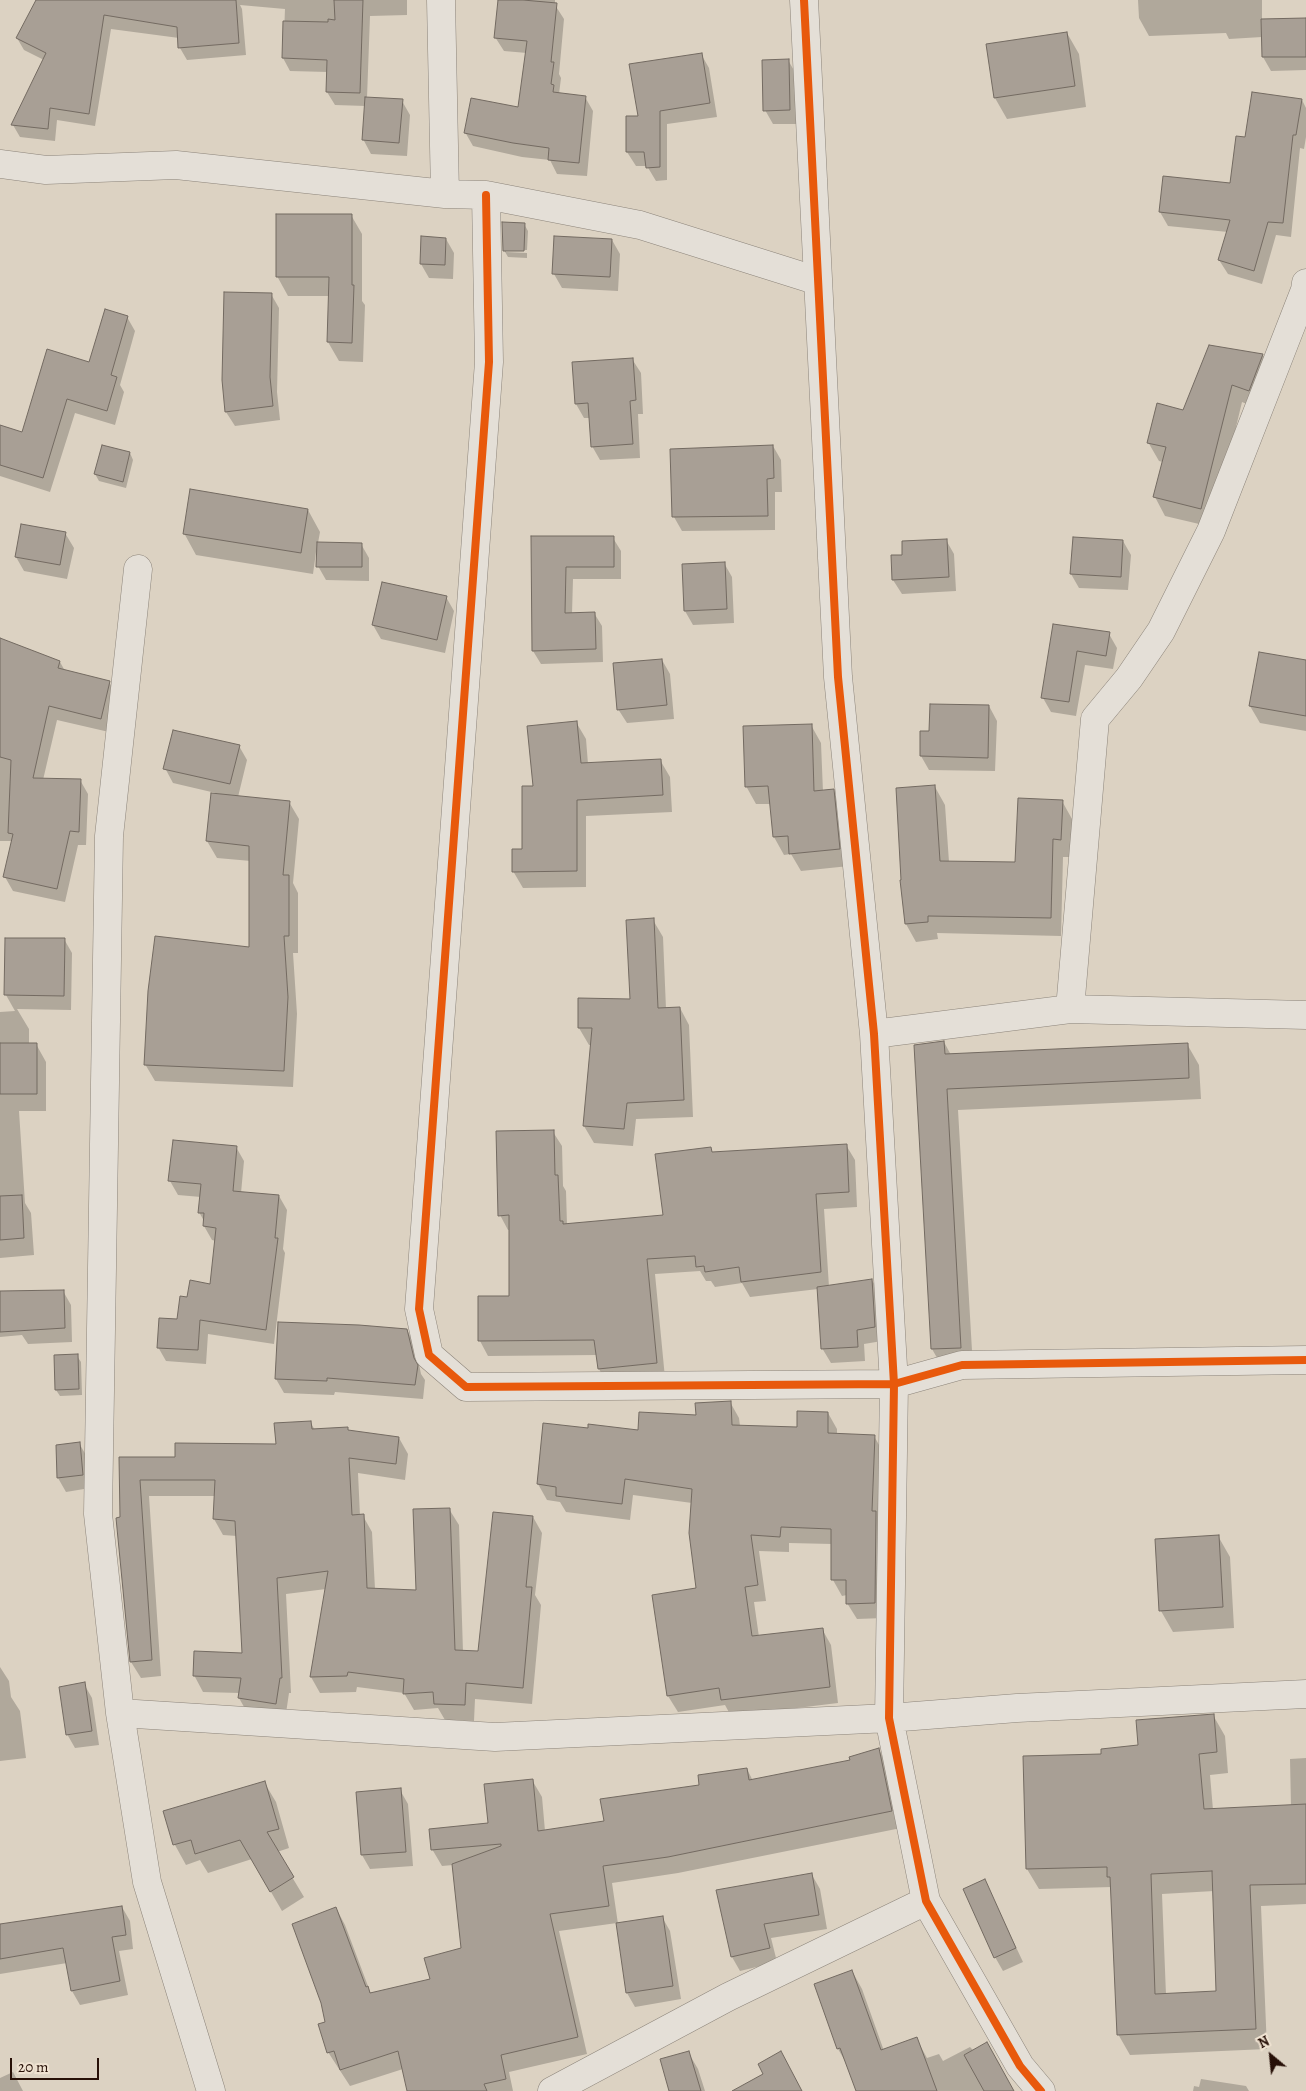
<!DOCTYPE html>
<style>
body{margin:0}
#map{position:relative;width:1306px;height:2091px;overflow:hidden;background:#dcd2c2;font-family:Alegreya,serif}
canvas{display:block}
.north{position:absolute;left:1246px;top:2031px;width:50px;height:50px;-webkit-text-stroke:4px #efe2d1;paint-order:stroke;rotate:332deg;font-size:14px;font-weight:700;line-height:20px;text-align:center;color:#271007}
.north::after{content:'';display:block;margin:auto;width:18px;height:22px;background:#271007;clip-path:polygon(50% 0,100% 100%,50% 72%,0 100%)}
.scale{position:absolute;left:10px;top:2058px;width:89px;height:22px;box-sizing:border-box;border:2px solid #271007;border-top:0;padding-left:6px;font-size:15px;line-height:18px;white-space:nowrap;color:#271007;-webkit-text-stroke:4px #efe2d1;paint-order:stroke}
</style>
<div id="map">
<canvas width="1306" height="2091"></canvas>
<div class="north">N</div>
<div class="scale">20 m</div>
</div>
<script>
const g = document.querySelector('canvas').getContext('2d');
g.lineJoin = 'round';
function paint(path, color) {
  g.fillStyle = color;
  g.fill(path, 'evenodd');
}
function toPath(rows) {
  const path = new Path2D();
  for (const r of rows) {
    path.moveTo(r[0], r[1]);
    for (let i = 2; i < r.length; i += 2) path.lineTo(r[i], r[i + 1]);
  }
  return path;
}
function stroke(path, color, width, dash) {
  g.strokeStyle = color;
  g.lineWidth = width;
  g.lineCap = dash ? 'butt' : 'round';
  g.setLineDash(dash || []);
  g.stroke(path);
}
const shadow = toPath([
 [37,0,407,0,407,15,370,16,367,98,402,101,410,115,407,156,371,154,363,139,366,106,335,105,327,92,328,72,290,71,283,58,285,9,240,5,242,9,246,55,187,60,180,48,179,38,111,29,95,126,57,120,55,141,20,137,13,125,44,60,24,50,17,38],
 [499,0,555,0,555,5,564,19,559,74,561,78,559,94,585,97,593,111,587,176,557,174,550,160,522,157,473,146,465,132,519,108,527,53,504,51,495,37],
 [1138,0,1262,0,1262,20,1306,19,1306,70,1271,71,1263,57,1262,37,1229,39,1226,33,1149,36,1139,18],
 [1067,33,1079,54,1086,107,1007,119,995,98],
 [701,54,709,68,717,117,667,124,667,180,656,181,647,166,636,166,627,152,627,117,639,117],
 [788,60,796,74,798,124,773,124,765,110],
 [1302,100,1306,108,1306,137,1304,149,1300,148,1291,237,1276,235,1262,284,1228,274,1219,260,1228,232,1168,226,1160,212,1164,177,1231,184,1246,139],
 [351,215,362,234,362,301,365,305,363,362,339,361,328,342,330,296,288,296,277,276],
 [524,224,528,231,527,250,506,250,506,252,527,253,527,258,508,257,504,250],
 [556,237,612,240,620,254,618,291,562,288,554,274],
 [446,239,454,253,453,279,429,278,421,264],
 [271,294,279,308,277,392,280,420,235,426,226,412],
 [127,317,135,331,120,385,124,392,115,425,75,413,50,492,0,476,0,427,23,434,90,363],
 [1263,355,1273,373,1259,409,1242,402,1212,527,1165,516,1155,497,1163,462,1159,461,1148,442,1184,411],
 [632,359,641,373,643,414,638,414,640,458,600,460,592,446,590,418,584,418,576,404,574,363],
 [773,446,781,460,782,492,775,492,775,530,682,531,674,517],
 [130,453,133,460,126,488,99,481,95,474],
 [308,510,320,532,318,543,361,544,369,558,369,581,326,580,318,566,318,552,316,552,313,574,196,555,184,533],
 [65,533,74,548,67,579,24,571,16,557],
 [532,537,613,538,621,551,621,579,573,579,572,614,594,613,602,626,603,662,541,664,533,651],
 [946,540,954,554,956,591,902,594,893,580,903,556],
 [1123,541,1131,555,1128,590,1079,588,1071,574],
 [724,563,732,577,734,623,693,625,685,611],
 [446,597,454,611,445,653,381,639,373,625],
 [1054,625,1109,634,1117,648,1113,669,1085,665,1076,716,1051,712,1043,698],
 [0,639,60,662,65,671,109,682,117,696,109,732,57,720,43,780,80,780,88,794,86,845,78,845,65,902,13,891,5,877,13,841,0,841],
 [662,660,670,674,674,719,627,723,618,709],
 [1306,661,1306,731,1260,723,1250,706],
 [989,706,997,721,995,771,929,770,921,756,931,732],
 [576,722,586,739,588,764,660,760,670,777,672,812,586,816,586,887,523,888,513,871,524,850,534,787],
 [811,725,821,743,823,792,833,791,843,809,849,866,801,871,791,854,784,855,774,837,771,804,756,804,746,786],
 [239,746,247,760,238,797,289,802,299,819,293,883,298,893,298,953,293,953,297,1014,293,1087,155,1081,145,1064,250,948,251,861,217,858,207,841,220,794,173,783,165,768],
 [935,787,945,805,949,862,1016,863,1062,801,1072,819,1071,857,1063,857,1061,936,937,933,938,939,916,942,906,924,903,881],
 [653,920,663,937,666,1009,680,1008,689,1025,693,1117,636,1119,633,1146,594,1143,584,1126,592,1045,589,1045,579,1028,631,1001],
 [64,939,72,953,71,1010,17,1009,29,1029,29,1044,36,1044,46,1062,46,1111,19,1111,25,1203,31,1213,34,1255,0,1258,0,1012,15,1011,6,995],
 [944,1042,951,1055,1187,1044,1199,1065,1201,1099,958,1110,973,1368,944,1370,932,1349],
 [553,1132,562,1146,563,1186,566,1191,567,1225,665,1216,710,1148,713,1154,846,1145,855,1160,857,1207,824,1209,829,1287,872,1280,880,1294,882,1341,864,1344,865,1361,831,1363,822,1348,818,1289,750,1297,742,1283,715,1287,711,1281,706,1281,700,1271,655,1274,665,1378,607,1384,599,1369,597,1355,488,1356,480,1341,510,1297,510,1230,508,1230,500,1215],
 [236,1147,244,1161,241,1193,279,1196,287,1210,283,1249,285,1253,274,1344,208,1334,206,1364,166,1361,158,1347,178,1320,188,1299,211,1285,216,1241,212,1240,204,1226,204,1221,199,1212,201,1197,178,1195,170,1181],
 [63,1291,71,1305,72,1342,28,1344,22,1335,0,1337,0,1293],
 [407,1330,415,1345,421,1374,425,1380,423,1399,335,1392,334,1395,284,1393,276,1379],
 [77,1356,81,1362,82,1395,60,1396,56,1390],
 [730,1402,739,1418,740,1426,798,1428,828,1413,837,1429,837,1434,874,1436,883,1452,884,1618,857,1619,847,1603,847,1595,842,1596,833,1580,832,1544,789,1543,789,1552,759,1551,766,1601,754,1602,759,1637,822,1629,831,1645,838,1703,731,1716,725,1705,678,1712,668,1696,653,1596,697,1589,692,1503,633,1495,630,1520,566,1512,560,1502,547,1500,538,1484,589,1430,639,1431,697,1417],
 [310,1422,315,1430,347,1428,349,1432,399,1438,408,1454,405,1480,358,1473,360,1516,363,1516,372,1532,375,1589,418,1592,449,1509,459,1525,463,1652,480,1652,533,1517,542,1533,535,1595,541,1605,532,1704,475,1699,474,1721,445,1720,438,1708,414,1710,404,1693,357,1687,356,1692,320,1693,311,1677,326,1589,286,1594,291,1693,289,1693,285,1720,248,1714,239,1698,240,1693,203,1692,194,1675,243,1654,237,1536,223,1535,214,1519,216,1496,149,1496,161,1676,141,1678,131,1662,121,1518,120,1458,176,1458,277,1445],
 [79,1443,87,1457,90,1488,66,1492,58,1478],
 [1218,1536,1230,1557,1234,1628,1173,1632,1161,1611,1156,1540],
 [0,1667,9,1681,11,1697,20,1711,26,1758,0,1761],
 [84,1684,92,1698,99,1745,75,1748,67,1734],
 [1213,1715,1225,1736,1228,1773,1210,1775,1213,1810,1291,1806,1290,1759,1306,1758,1306,1904,1261,1906,1267,2049,1130,2055,1118,2034,1112,1887,1039,1889,1027,1869,1103,1755,1140,1746],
 [1214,1891,1217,1992,1166,1995,1162,1894],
 [879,1750,888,1766,901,1828,678,1873,612,1883,618,1924,662,1917,670,1931,681,1999,635,2007,627,1993,617,1923,559,1931,587,2054,509,2072,513,2091,409,2091,403,2069,350,2086,328,2052,326,2023,336,1908,345,1925,371,1994,431,1979,462,1949,453,1865,442,1866,432,1849,489,1824,532,1780,542,1797,545,1831,605,1822,747,1769,753,1781,851,1761],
 [264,1782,276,1802,289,1848,277,1852,304,1897,282,1911,252,1859,208,1873,200,1860,186,1865,175,1845,165,1811],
 [400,1790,408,1804,413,1866,370,1869,362,1855,357,1793],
 [812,1875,820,1889,827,1929,771,1938,777,1962,740,1971,732,1957,717,1891],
 [985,1881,1023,1962,1003,1971,995,1957],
 [122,1907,130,1921,133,1949,119,1951,128,1995,80,2005,72,1991,67,1963,0,1974,0,1925],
 [852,1971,862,1989,884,2051,916,2038,927,2058,939,2054,943,2061,970,2047,1013,2091,858,2091,848,2066,838,2049],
 [688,2052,698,2069,705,2091,670,2091],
 [13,2072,23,2091,0,2091,0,2078],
 [1201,2079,1246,2086,1249,2091,1193,2091,1194,2086,1199,2087]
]);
const building = toPath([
 [36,0,236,0,239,43,178,48,177,27,104,15,89,114,50,108,48,129,11,125,46,53,16,38,36,0],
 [334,0,363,0,360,93,326,92,327,60,282,58,283,21,328,22,328,19,335,20,334,0],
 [498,0,523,0,557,3,551,62,554,62,551,84,554,85,553,92,586,96,579,163,548,160,549,148,513,143,464,133,471,98,518,107,527,41,494,38,498,0],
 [1306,18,1306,57,1262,57,1261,19,1306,18],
 [1067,32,1075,86,994,98,986,44,1067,32],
 [702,53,710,103,660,111,660,167,646,168,644,152,626,152,626,116,638,116,629,64,702,53],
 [789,59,790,110,763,111,762,60,789,59],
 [1252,92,1302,99,1296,135,1293,135,1283,223,1268,222,1254,271,1218,260,1230,220,1159,212,1163,176,1230,183,1236,136,1245,137,1252,92],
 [365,97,403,99,399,143,362,140,365,97],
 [276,214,352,214,352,285,354,285,352,343,327,342,329,277,276,277,276,214],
 [502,222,525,223,524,251,503,251,502,222],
 [421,236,446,238,445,265,420,264,421,236],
 [554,236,612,239,610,277,552,274,554,236],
 [224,292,272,293,270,377,273,406,225,412,222,380,224,292],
 [105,309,128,316,111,375,117,377,107,411,67,399,43,478,0,465,0,425,22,432,47,349,89,362,105,309],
 [1209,345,1263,354,1249,391,1232,385,1201,509,1153,497,1166,447,1147,443,1157,403,1183,410,1209,345],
 [633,358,636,400,630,401,633,444,591,447,588,403,575,404,572,362,633,358],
 [102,445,130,452,123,482,94,474,102,445],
 [773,445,774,478,767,479,768,516,672,517,670,449,773,445],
 [190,489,308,509,301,553,183,534,190,489],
 [21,524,66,532,60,565,15,557,21,524],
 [531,536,614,536,614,567,566,567,565,613,595,612,596,649,532,651,531,536],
 [1073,537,1123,540,1121,577,1070,574,1073,537],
 [947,539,949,577,892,580,891,555,902,555,902,541,947,539],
 [317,542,362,543,362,567,316,567,317,542],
 [725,562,727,609,684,611,682,564,725,562],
 [382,582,447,596,437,640,372,625,382,582],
 [1053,624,1110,632,1106,656,1077,651,1069,702,1041,698,1053,624],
 [0,638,60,661,58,668,110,681,101,719,49,706,33,778,81,779,79,832,70,831,57,889,3,877,13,834,8,833,11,760,0,757,0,638],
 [1259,652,1306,660,1306,716,1249,706,1259,652],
 [662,659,667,705,617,710,613,663,662,659],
 [930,704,989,705,988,758,920,756,920,731,929,731,930,704],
 [577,721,581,763,661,759,663,795,577,800,577,871,512,872,512,849,522,849,522,786,533,786,527,726,577,721],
 [812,724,814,791,834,789,840,849,789,854,788,836,773,837,768,786,745,787,743,726,812,724],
 [173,730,240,745,230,784,163,769,173,730],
 [935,785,940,861,1015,862,1018,798,1063,800,1061,840,1053,839,1051,918,928,916,928,922,905,924,900,880,901,880,896,788,935,785],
 [211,793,290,801,283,875,289,875,289,936,284,936,288,997,284,1071,144,1065,148,991,155,936,249,947,249,846,206,841,211,793],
 [654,918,658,1008,680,1007,684,1100,627,1103,624,1129,583,1126,592,1028,578,1028,578,998,630,999,626,920,654,918],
 [5,938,65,938,64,996,4,995,5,938],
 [944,1041,945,1054,1188,1043,1189,1078,947,1089,961,1348,931,1349,914,1045,944,1041],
 [0,1043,37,1043,37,1094,0,1094,0,1043],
 [554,1130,555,1175,558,1175,560,1221,563,1221,563,1224,663,1215,655,1154,711,1147,712,1152,847,1144,849,1192,816,1194,821,1272,741,1282,739,1267,705,1272,704,1266,696,1267,695,1256,647,1259,657,1363,598,1369,594,1340,478,1341,478,1296,509,1296,509,1215,498,1216,496,1131,554,1130],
 [173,1140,237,1146,233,1191,279,1195,275,1238,278,1238,266,1330,200,1320,198,1350,157,1348,159,1318,177,1319,180,1296,187,1297,190,1280,210,1284,216,1228,203,1226,204,1213,198,1213,201,1184,168,1181,173,1140],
 [22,1195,24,1238,0,1240,0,1196,22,1195],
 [872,1279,875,1327,857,1330,858,1347,821,1349,817,1287,872,1279],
 [64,1290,65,1328,0,1332,0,1291,64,1290],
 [278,1322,359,1325,407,1329,414,1358,418,1365,415,1385,327,1378,327,1381,275,1379,278,1322],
 [78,1354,79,1389,55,1390,54,1355,78,1354],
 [731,1401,732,1425,797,1427,797,1411,828,1412,828,1433,875,1435,872,1511,876,1511,875,1603,846,1604,846,1580,831,1580,831,1529,781,1527,780,1537,751,1535,758,1585,745,1587,752,1636,823,1628,830,1687,721,1700,719,1688,667,1696,652,1595,696,1588,689,1533,692,1489,625,1479,622,1504,556,1496,556,1487,537,1484,543,1423,588,1428,588,1424,638,1430,639,1412,696,1415,695,1403,731,1401],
 [311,1421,312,1429,348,1427,348,1430,399,1437,396,1464,349,1458,352,1515,364,1514,367,1588,416,1590,413,1509,450,1508,455,1650,478,1651,493,1512,533,1516,526,1587,532,1587,523,1688,466,1683,465,1705,434,1704,433,1692,403,1694,404,1679,348,1672,347,1676,310,1677,328,1571,277,1578,282,1678,280,1678,276,1704,238,1698,241,1678,193,1676,194,1651,242,1653,235,1521,213,1519,215,1480,140,1480,152,1660,130,1662,116,1518,120,1517,119,1457,175,1457,175,1443,276,1444,274,1423,311,1421],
 [80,1442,83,1475,57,1478,56,1445,80,1442],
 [1219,1535,1223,1607,1159,1611,1155,1539,1219,1535],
 [85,1682,92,1731,66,1735,59,1687,85,1682],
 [1214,1714,1217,1752,1199,1754,1204,1809,1306,1804,1306,1884,1250,1885,1256,2029,1117,2035,1110,1877,1107,1877,1107,1867,1026,1869,1023,1756,1101,1754,1101,1749,1138,1745,1136,1720,1214,1714],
 [1212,1871,1216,1991,1155,1994,1151,1874,1212,1871],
 [879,1748,892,1811,668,1857,603,1866,609,1906,550,1914,578,2037,501,2055,506,2079,484,2084,487,2091,407,2091,398,2051,340,2070,334,2051,327,2053,318,2024,325,2022,321,2003,292,1924,336,1907,366,1987,368,1986,370,1993,430,1979,424,1958,461,1948,452,1864,501,1846,501,1844,431,1850,429,1829,488,1823,484,1784,533,1779,538,1831,604,1821,600,1799,699,1785,698,1775,747,1768,749,1780,850,1760,849,1757,879,1748],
 [265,1781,279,1829,267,1832,294,1877,270,1892,240,1840,195,1854,191,1840,173,1845,163,1811,265,1781],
 [401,1788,406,1852,361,1855,356,1792,401,1788],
 [812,1873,819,1915,764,1924,770,1948,731,1957,716,1890,812,1873],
 [985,1879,1016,1948,994,1958,963,1889,985,1879],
 [122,1906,126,1935,112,1937,120,1981,71,1991,63,1948,0,1959,0,1924,122,1906],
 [663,1916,673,1986,626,1993,616,1923,663,1916],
 [852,1970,881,2050,917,2037,937,2091,856,2091,840,2048,837,2049,814,1984,852,1970],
 [987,2042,1014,2091,984,2091,964,2055,987,2042],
 [689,2051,701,2091,669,2091,660,2059,689,2051],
 [781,2051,802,2091,732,2091,763,2074,758,2064,781,2051]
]);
const street = toPath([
 [441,0,445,194],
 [804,0,838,677,874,1034,894,1384,889,1718,926,1901,1020,2066,1041,2091],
 [0,164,46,170,176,165,445,194,486,195,640,225,818,281],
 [486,195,489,362,419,1309,429,1355,466,1387,894,1384,962,1365,1306,1360],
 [138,569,109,836,98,1514,120,1713,147,1882,211,2091],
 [1070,1009,1095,719,1129,678,1161,631,1211,531,1305,290,1306,283],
 [874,1034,1070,1009,1306,1015],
 [120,1713,495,1737,889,1718,1017,1708,1306,1694],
 [552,2091,728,1997,926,1901]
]);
const cycleway = toPath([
 [804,0,838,677,874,1034,894,1384,889,1718,926,1901,1020,2066,1041,2091],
 [486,195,489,362,419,1309,429,1355,466,1387,894,1384,962,1365,1306,1360]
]);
paint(shadow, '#0003');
paint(building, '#a89f95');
stroke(building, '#736a61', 1);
stroke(street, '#8c847a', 29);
stroke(street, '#e4dfd7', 28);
stroke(cycleway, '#e8590c', 8);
</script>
